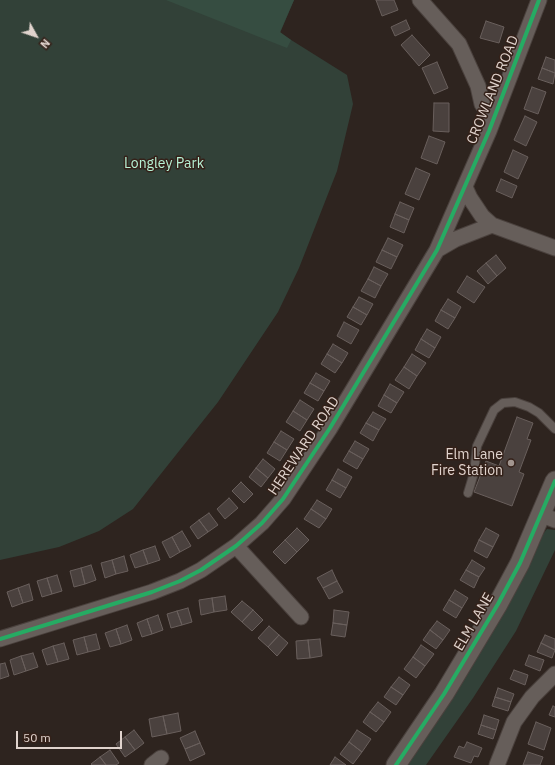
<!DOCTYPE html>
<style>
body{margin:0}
#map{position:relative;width:555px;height:765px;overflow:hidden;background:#2e241f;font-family:"IBM Plex Sans",sans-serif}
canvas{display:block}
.north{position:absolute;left:16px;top:16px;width:40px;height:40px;-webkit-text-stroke:3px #342119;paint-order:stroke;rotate:130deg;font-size:11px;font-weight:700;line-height:16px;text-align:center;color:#e0d3cd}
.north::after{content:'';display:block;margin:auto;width:14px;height:18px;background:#e0d3cd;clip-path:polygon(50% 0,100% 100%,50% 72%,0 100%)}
.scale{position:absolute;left:16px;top:731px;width:106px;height:18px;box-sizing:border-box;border:2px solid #e0d3cd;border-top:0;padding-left:5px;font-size:12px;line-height:14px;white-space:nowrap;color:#e0d3cd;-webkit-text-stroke:3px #342119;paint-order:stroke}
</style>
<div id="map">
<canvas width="555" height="765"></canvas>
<div class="north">N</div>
<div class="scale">50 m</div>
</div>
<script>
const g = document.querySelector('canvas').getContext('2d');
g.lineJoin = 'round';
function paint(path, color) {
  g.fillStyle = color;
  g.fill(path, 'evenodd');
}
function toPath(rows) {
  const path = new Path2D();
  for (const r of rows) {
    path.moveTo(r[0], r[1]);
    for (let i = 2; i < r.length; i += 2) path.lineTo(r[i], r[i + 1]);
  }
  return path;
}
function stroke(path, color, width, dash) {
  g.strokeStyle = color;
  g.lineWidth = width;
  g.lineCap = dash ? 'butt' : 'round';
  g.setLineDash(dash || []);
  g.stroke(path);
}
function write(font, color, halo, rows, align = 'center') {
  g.font = font + ' "IBM Plex Sans",sans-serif';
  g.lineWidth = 3;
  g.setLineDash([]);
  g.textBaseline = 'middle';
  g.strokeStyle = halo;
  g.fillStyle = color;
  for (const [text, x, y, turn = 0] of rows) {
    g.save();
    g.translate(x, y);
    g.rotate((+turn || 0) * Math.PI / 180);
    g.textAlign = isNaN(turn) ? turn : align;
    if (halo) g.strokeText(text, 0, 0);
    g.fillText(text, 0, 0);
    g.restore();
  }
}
const green = toPath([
 [0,0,294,0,280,33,347,75,353,104,337,171,299,268,278,312,218,402,133,509,99,531,59,547,0,560],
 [547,529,555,530,555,550,516,631,473,698,426,765,407,765,442,712,540,538]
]);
const forest = toPath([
 [166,0,294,0,280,32,291,40,287,48]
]);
const building = toPath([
 [376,0,394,0,398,10,382,16,376,0],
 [406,20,410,29,395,36,391,27,406,20],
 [486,21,504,27,499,43,480,38,486,21],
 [412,35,430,55,419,66,401,45,412,35],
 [546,57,555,60,555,73,542,68,546,57],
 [437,62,448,88,434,94,422,68,437,62],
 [542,68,555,73,553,84,538,79,542,68],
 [532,87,546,92,538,114,524,109,532,87],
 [434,103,449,103,449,132,433,131,434,103],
 [525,116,537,122,526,146,514,140,525,116],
 [429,136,445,142,437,164,421,158,429,136],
 [513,150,528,157,518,179,504,172,513,150],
 [416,168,430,174,419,200,405,194,416,168],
 [501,179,517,186,512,198,496,191,501,179],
 [400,202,414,208,409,220,395,214,400,202],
 [395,214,409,220,404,233,390,227,395,214],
 [388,238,403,245,397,257,382,250,388,238],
 [382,250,397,257,391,269,376,262,382,250],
 [496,255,506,268,497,276,486,263,496,255],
 [486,263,497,276,488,284,477,271,486,263],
 [374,267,388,274,381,286,368,279,374,267],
 [467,276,485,287,474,303,457,292,467,276],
 [368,279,381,286,375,298,361,291,368,279],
 [359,297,373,304,367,315,353,307,359,297],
 [448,299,461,307,455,318,441,310,448,299],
 [353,307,367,315,361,325,347,317,353,307],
 [441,310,455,318,448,329,435,321,441,310],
 [344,322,359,330,351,344,337,336,344,322],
 [427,329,441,337,435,348,421,339,427,329],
 [421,339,435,348,429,358,415,350,421,339],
 [333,344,348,353,342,363,327,354,333,344],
 [327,354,342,363,335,373,321,364,327,354],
 [412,354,426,363,417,376,404,367,412,354],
 [404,367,417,376,409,389,395,380,404,367],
 [316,373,330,381,324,391,310,383,316,373],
 [310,383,324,391,318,401,304,393,310,383],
 [390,384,404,392,397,403,384,395,390,384],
 [384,395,397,403,391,413,378,406,384,395],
 [300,400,314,409,307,420,293,411,300,400],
 [293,411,307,420,300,431,286,422,293,411],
 [373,412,386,419,379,430,366,423,373,412],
 [517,417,533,423,527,439,531,440,519,472,524,474,512,506,474,492,486,461,499,466,517,417],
 [366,423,379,430,373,441,360,433,366,423],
 [281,431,294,439,287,450,274,442,281,431],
 [355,441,369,449,363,459,349,451,355,441],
 [274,442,287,450,280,461,267,453,274,442],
 [349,451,363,459,357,469,343,461,349,451],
 [263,459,275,469,268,478,256,468,263,459],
 [256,468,268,478,261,487,249,477,256,468],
 [338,469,352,477,346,488,332,480,338,469],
 [332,480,346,488,340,498,326,490,332,480],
 [241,482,253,494,244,503,232,491,241,482],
 [229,498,238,508,225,519,217,509,229,498],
 [317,500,332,509,326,519,311,509,317,500],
 [311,509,326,519,319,528,304,519,311,509],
 [209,513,218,525,208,532,199,520,209,513],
 [199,520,208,532,198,539,190,527,199,520],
 [297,528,309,540,297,552,285,540,297,528],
 [486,528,499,535,493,547,479,540,486,528],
 [182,531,191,546,180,552,172,537,182,531],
 [172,537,180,552,170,558,162,542,172,537],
 [285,540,297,552,285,564,273,552,285,540],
 [479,540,493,547,487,558,474,551,479,540],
 [155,546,160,560,148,564,143,550,155,546],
 [143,550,148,564,135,568,130,555,143,550],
 [124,556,128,571,116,574,112,560,124,556],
 [112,560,116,574,105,578,101,563,112,560],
 [472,560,485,568,479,577,466,570,472,560],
 [91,565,96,580,85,584,81,568,91,565],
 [81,568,85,584,74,587,70,571,81,568],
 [332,570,337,581,323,588,317,578,332,570],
 [466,570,479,577,474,588,460,580,466,570],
 [57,575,62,591,52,594,47,578,57,575],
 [47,578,52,594,42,597,37,581,47,578],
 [337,581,343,592,329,599,323,588,337,581],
 [29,584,33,600,23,603,18,588,29,584],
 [18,588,23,603,12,607,7,592,18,588],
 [455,590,468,598,462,608,449,600,455,590],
 [225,596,227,610,214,612,212,598,225,596],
 [212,598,214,612,201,615,199,600,212,598],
 [449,600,462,608,456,618,443,610,449,600],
 [242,601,253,610,242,622,231,612,242,601],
 [188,608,192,622,182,625,177,611,188,608],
 [253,610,263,620,252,631,242,622,253,610],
 [334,610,349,612,347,625,333,623,334,610],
 [177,611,182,625,171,628,167,614,177,611],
 [158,615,163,630,152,634,147,619,158,615],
 [147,619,152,634,142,637,137,623,147,619],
 [437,621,450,630,443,640,430,630,437,621],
 [333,623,347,625,345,637,331,635,333,623],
 [127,625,132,640,121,644,116,629,127,625],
 [269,626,279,635,268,647,258,638,269,626],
 [116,629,121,644,110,647,105,633,116,629],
 [430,630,443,640,436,649,423,640,430,630],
 [96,634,100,649,88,652,84,637,96,634],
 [279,635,288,643,277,656,268,647,279,635],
 [545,635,555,639,555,650,541,643,545,635],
 [84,637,88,652,77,655,73,640,84,637],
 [320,639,322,656,310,658,308,640,320,639],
 [308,640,310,658,297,659,296,641,308,640],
 [64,643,69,659,58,662,53,646,64,643],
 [541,643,555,650,552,658,537,652,541,643],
 [421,645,434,654,425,666,413,657,421,645],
 [53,646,58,662,47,665,42,650,53,646],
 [33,653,38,667,26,671,21,656,33,653],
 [529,655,544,660,540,671,525,665,529,655],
 [21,656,26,671,14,675,10,660,21,656],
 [413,657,425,666,416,678,404,669,413,657],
 [5,663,9,676,0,679,0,664,5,663],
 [514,670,528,675,525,685,510,679,514,670],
 [399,677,410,685,403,695,391,687,399,677],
 [391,687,403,695,396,705,384,697,391,687],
 [498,688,514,694,511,702,495,697,498,688],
 [495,697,511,702,508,711,492,706,495,697],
 [378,702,391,712,384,722,370,712,378,702],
 [553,706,555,707,555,717,549,715,553,706],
 [370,712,384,722,376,732,363,722,370,712],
 [178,713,181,731,167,734,163,716,178,713],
 [484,715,499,720,496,730,481,725,484,715],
 [163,716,167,734,152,737,149,719,163,716],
 [536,722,551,728,544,750,528,744,536,722],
 [481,725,496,730,493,739,478,734,481,725],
 [134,730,144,743,135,750,125,737,134,730],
 [357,730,371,739,362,752,349,742,357,730],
 [195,731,200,743,185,749,180,738,195,731],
 [125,737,135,750,125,757,116,744,125,737],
 [349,742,362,752,353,764,340,754,349,742],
 [467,742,482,748,478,757,474,756,471,763,454,757,459,746,464,748,467,742],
 [200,743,205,754,190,761,185,749,200,743],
 [110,750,119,763,116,765,106,765,100,757,110,750],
 [528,752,543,757,540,765,523,765,528,752],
 [100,757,106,765,92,765,91,764,100,757],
 [335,757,346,765,330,765,335,757]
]);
const service = toPath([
 [468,493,474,473,477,446,494,410,503,403,515,402,529,407,539,413,555,429]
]);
const minor = toPath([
 [420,0,459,44,478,86,482,104,493,119],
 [465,187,470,198,482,216,492,225,555,248],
 [437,250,456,239,492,225],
 [542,515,555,520],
 [236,546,301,617],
 [0,639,152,592,180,581,201,570,236,546,262,523,283,499,330,428,437,250,489,131,539,0],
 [152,765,161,758],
 [497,765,514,722,532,697,555,674]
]);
const tertiary = toPath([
 [396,765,444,694,498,604,520,563,555,481]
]);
const cycleway = toPath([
 [0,639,152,592,180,581,201,570,236,546,262,523,283,499,330,428,437,250,489,131,539,0],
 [396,765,444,694,498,604,520,563,555,481]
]);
const markers = [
 [511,463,4,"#a29690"]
];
const streetNames = [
 ["CROWLAND ROAD",493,90,-68],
 ["HEREWARD ROAD",304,446,-56],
 ["ELM LANE",474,622,-60]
];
const parkNames = [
 ["Longley Park",164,164]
];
const poiNames = [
 ["Elm Lane",503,455],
 ["Fire Station",503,471]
];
paint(green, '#324138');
paint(forest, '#364d41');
paint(building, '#4a413e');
stroke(building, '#695f5c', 1);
stroke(service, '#4a413d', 10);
stroke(minor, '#4a413d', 17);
stroke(tertiary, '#4a413d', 21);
stroke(service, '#665e5a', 8);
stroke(minor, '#665e5a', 15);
stroke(tertiary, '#665e5a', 19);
stroke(cycleway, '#26ab63', 4);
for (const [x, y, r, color] of markers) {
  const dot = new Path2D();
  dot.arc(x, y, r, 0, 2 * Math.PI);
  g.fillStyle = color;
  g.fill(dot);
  stroke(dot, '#342119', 1.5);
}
write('14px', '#e0d3cd', '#342119', streetNames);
write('14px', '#b6f1d4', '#342119', parkNames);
write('14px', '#e0d3cd', '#342119', poiNames, 'right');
</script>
